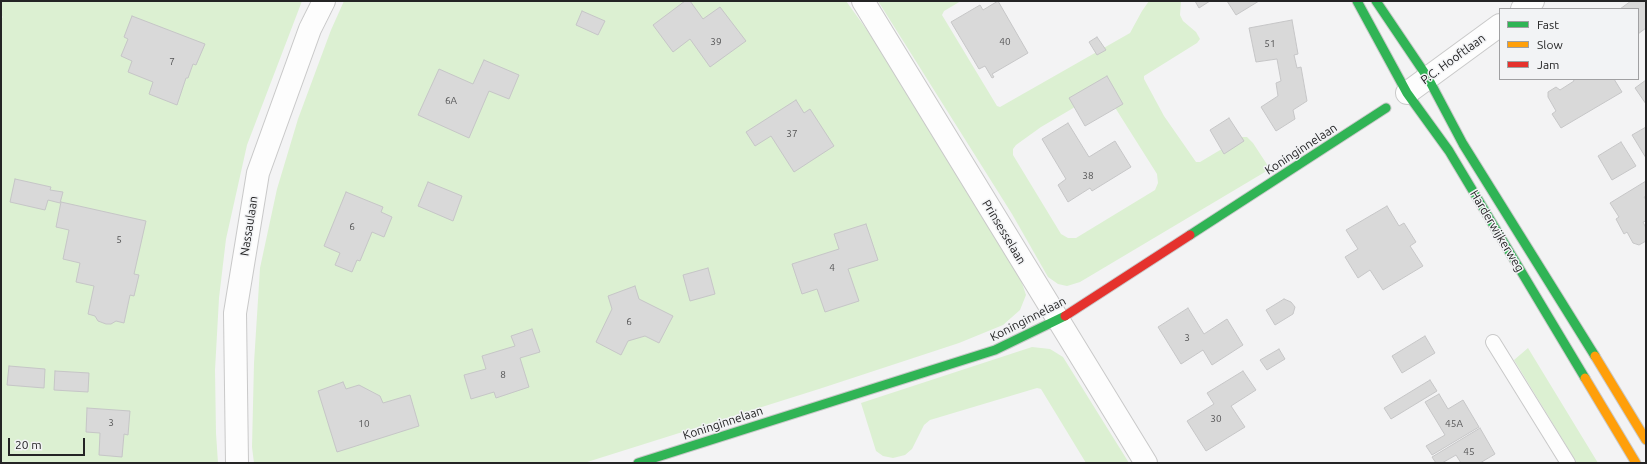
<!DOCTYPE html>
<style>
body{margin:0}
#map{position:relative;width:1647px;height:464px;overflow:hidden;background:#f3f3f4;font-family:Ubuntu,sans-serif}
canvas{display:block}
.frame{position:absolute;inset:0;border:2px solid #242425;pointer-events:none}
.legend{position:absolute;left:1499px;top:8px;width:140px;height:72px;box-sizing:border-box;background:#f2f3f5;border:1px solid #a0a0a2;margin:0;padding:5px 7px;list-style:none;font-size:12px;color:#242425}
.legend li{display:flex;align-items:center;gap:8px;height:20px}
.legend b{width:20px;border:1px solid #a0a0a2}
.scale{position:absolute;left:8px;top:438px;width:77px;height:18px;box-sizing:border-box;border:2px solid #242425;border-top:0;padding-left:5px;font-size:12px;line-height:14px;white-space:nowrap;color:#242425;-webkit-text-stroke:3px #f2f3f5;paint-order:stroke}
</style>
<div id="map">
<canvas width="1647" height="464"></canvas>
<div class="frame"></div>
<ul class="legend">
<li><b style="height:5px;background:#30b455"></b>Fast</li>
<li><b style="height:5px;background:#ff9f0a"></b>Slow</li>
<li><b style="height:5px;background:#e5322d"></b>Jam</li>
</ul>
<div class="scale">20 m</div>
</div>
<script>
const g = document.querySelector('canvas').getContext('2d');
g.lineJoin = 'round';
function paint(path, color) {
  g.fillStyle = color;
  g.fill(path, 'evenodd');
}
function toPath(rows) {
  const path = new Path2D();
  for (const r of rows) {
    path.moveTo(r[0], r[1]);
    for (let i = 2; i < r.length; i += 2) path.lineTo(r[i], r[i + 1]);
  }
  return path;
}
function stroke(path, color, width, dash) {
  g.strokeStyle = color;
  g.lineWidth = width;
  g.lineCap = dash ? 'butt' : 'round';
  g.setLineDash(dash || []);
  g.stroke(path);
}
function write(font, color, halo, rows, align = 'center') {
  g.font = font + ' Ubuntu,sans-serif';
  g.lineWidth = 3;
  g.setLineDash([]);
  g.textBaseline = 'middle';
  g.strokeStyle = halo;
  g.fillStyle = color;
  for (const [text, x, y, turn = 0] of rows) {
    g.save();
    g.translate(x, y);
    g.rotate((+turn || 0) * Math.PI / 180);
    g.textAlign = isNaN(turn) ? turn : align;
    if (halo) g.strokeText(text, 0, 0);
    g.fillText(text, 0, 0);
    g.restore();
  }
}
const green = toPath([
 [1,1,302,1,247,145,226,239,219,298,215,370,216,433,218,463,1,463,1,19,3,17,1,15],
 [344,1,846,1,875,41,1021,280,1026,295,1020,310,1003,325,959,343,819,389,584,463,254,463,252,447,254,363,260,268,277,189,298,119,331,30],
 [878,1,961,1,944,11,942,15,997,106,1000,107,1130,33,1142,11,1149,1,1181,1,1180,15,1183,21,1196,32,1200,39,1197,43,1144,76,1144,79,1164,116,1196,162,1200,162,1242,137,1247,137,1253,143,1270,169,1080,282,1067,286,1058,284,1048,277,1012,214],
 [1097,94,1109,98,1157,174,1158,183,1155,190,1076,238,1068,238,1061,234,1013,155,1013,149,1016,145,1041,127],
 [1032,347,1050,349,1063,357,1129,463,1086,463,1041,389,1037,388,930,420,924,425,912,449,905,455,893,458,883,456,876,451,861,403],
 [1528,348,1598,463,1577,463,1514,360]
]);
const building = toPath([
 [685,1,690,1,703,19,720,7,746,41,710,67,690,39,673,52,653,25,685,1],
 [998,1,1028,53,992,74,994,77,992,78,985,66,979,69,951,22,980,5,983,10,998,1],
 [1195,1,1210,1,1199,8,1195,1],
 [1227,1,1259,1,1236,15,1227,1],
 [1631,1,1646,1,1646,28,1638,34,1638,9,1620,9,1631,1],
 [582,11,605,21,598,35,576,25,582,11],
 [132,16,205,44,196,65,193,64,188,78,186,78,177,105,149,94,153,82,128,72,132,61,121,56,128,39,124,37,132,16],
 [1292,20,1298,54,1294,55,1297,68,1301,67,1307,101,1293,110,1295,119,1276,131,1261,107,1278,96,1276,83,1281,81,1277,59,1256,62,1249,28,1292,20],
 [1097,37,1106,50,1097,55,1089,42,1097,37],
 [484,60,519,75,509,99,489,91,469,138,418,115,439,69,473,84,484,60],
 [1107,76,1123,104,1085,126,1069,98,1107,76],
 [1573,79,1614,79,1622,92,1561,128,1552,114,1556,111,1548,97,1548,92,1556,87,1560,90,1574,81,1573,79],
 [1646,80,1646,104,1635,88,1646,80],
 [796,100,804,113,810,109,834,146,794,172,771,136,755,146,746,132,796,100],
 [1229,118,1244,141,1224,154,1210,130,1229,118],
 [1068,123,1089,157,1115,141,1131,167,1092,191,1090,188,1068,202,1058,185,1066,179,1042,139,1068,123],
 [1646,127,1646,158,1632,135,1646,127],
 [1621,142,1636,166,1612,180,1598,156,1621,142],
 [15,179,51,187,50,190,63,192,60,203,48,200,45,210,10,202,15,179],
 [1646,181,1646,196,1644,197,1646,200,1646,221,1643,222,1646,228,1646,241,1639,245,1633,243,1627,232,1624,234,1616,219,1619,217,1610,203,1646,181],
 [428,182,462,196,453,221,418,206,428,182],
 [346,192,383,207,381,212,392,217,384,237,372,232,360,261,357,260,352,272,335,265,340,253,324,246,346,192],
 [61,202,146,221,134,274,139,275,134,296,130,295,124,323,116,321,111,324,106,324,98,321,95,316,88,314,94,286,76,282,80,263,63,259,69,230,56,227,61,202],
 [1387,206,1399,226,1404,223,1416,242,1410,246,1423,266,1383,290,1370,270,1358,278,1345,257,1358,249,1346,230,1387,206],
 [866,224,878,260,848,269,859,301,825,312,817,289,802,294,792,264,839,249,834,234,866,224],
 [708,268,715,294,690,301,683,275,708,268],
 [635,286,639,299,673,316,659,343,645,336,628,341,621,355,596,342,612,309,608,296,635,286],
 [1284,299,1291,302,1295,307,1293,314,1275,325,1266,310,1284,299],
 [1188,308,1204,334,1227,319,1243,345,1212,365,1203,350,1181,364,1158,327,1188,308],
 [532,329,540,352,520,358,529,387,496,398,494,392,471,399,464,375,486,369,482,356,515,346,511,336,532,329],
 [1425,336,1435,353,1402,373,1392,356,1425,336],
 [1279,349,1285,359,1267,370,1260,360,1279,349],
 [9,366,45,369,44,388,7,385,9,366],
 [55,371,89,373,88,392,54,390,55,371],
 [1243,371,1256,390,1231,406,1245,427,1206,451,1187,421,1214,404,1207,393,1243,371],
 [1430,380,1437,391,1391,419,1384,408,1430,380],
 [343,382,346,389,359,385,380,396,383,403,410,395,419,426,337,452,318,391,343,382],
 [1439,394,1448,409,1463,400,1479,427,1432,455,1426,446,1445,435,1425,402,1439,394],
 [87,408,130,411,128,435,124,434,122,457,99,455,100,433,86,432,87,408],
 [1480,428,1495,454,1480,463,1461,463,1456,455,1442,463,1436,463,1432,457,1480,428]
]);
const lane = toPath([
 [1493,342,1568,463]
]);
const street = toPath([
 [863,1,1146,463],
 [1522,9,1533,1],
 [1407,93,1500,25],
 [237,463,235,313,258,173,310,29,324,1]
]);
const fast = toPath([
 [1357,1,1407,93,1449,151,1585,378],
 [1376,1,1428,78,1463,144,1595,356],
 [1190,235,1386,108],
 [638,463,995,350,1065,316]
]);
const slow = toPath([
 [1595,356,1646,440],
 [1585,378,1636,463]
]);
const jam = toPath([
 [1065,316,1190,235]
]);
const numberNames = [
 ["39",716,42],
 ["40",1005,42],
 ["51",1270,44],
 ["7",172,62],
 ["6A",451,101],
 ["37",792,134],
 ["38",1088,176],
 ["6",352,227],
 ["5",119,240],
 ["4",832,268],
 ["6",629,322],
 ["3",1187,338],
 ["8",503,375],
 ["30",1216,419],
 ["3",111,423],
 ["10",364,424],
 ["45A",1454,424],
 ["45",1469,452]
];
const streetNames = [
 ["P.C. Hooftlaan",1453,59,-36],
 ["Koninginnelaan",1301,149,-33],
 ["Nassaulaan",249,226,-81],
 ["Harderwijkerweg",1497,231,59],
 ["Prinsesselaan",1004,232,59],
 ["Koninginnelaan",1028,319,-27],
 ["Koninginnelaan",723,423,-18]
];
paint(green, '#dcf0d2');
paint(building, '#d9d9d9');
stroke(building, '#c6c6c7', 1);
stroke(lane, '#c9c9c9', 16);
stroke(street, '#c9c9c9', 24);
stroke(fast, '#c9c9c9', 11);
stroke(slow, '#c9c9c9', 11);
stroke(jam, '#c9c9c9', 11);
stroke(lane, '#fdfdfd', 14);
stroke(street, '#fdfdfd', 22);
stroke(fast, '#30b455', 9);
stroke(slow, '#ff9f0a', 9);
stroke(jam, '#e5322d', 9);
write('10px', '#545455', null, numberNames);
write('12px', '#242425', '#f2f3f5', streetNames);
</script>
